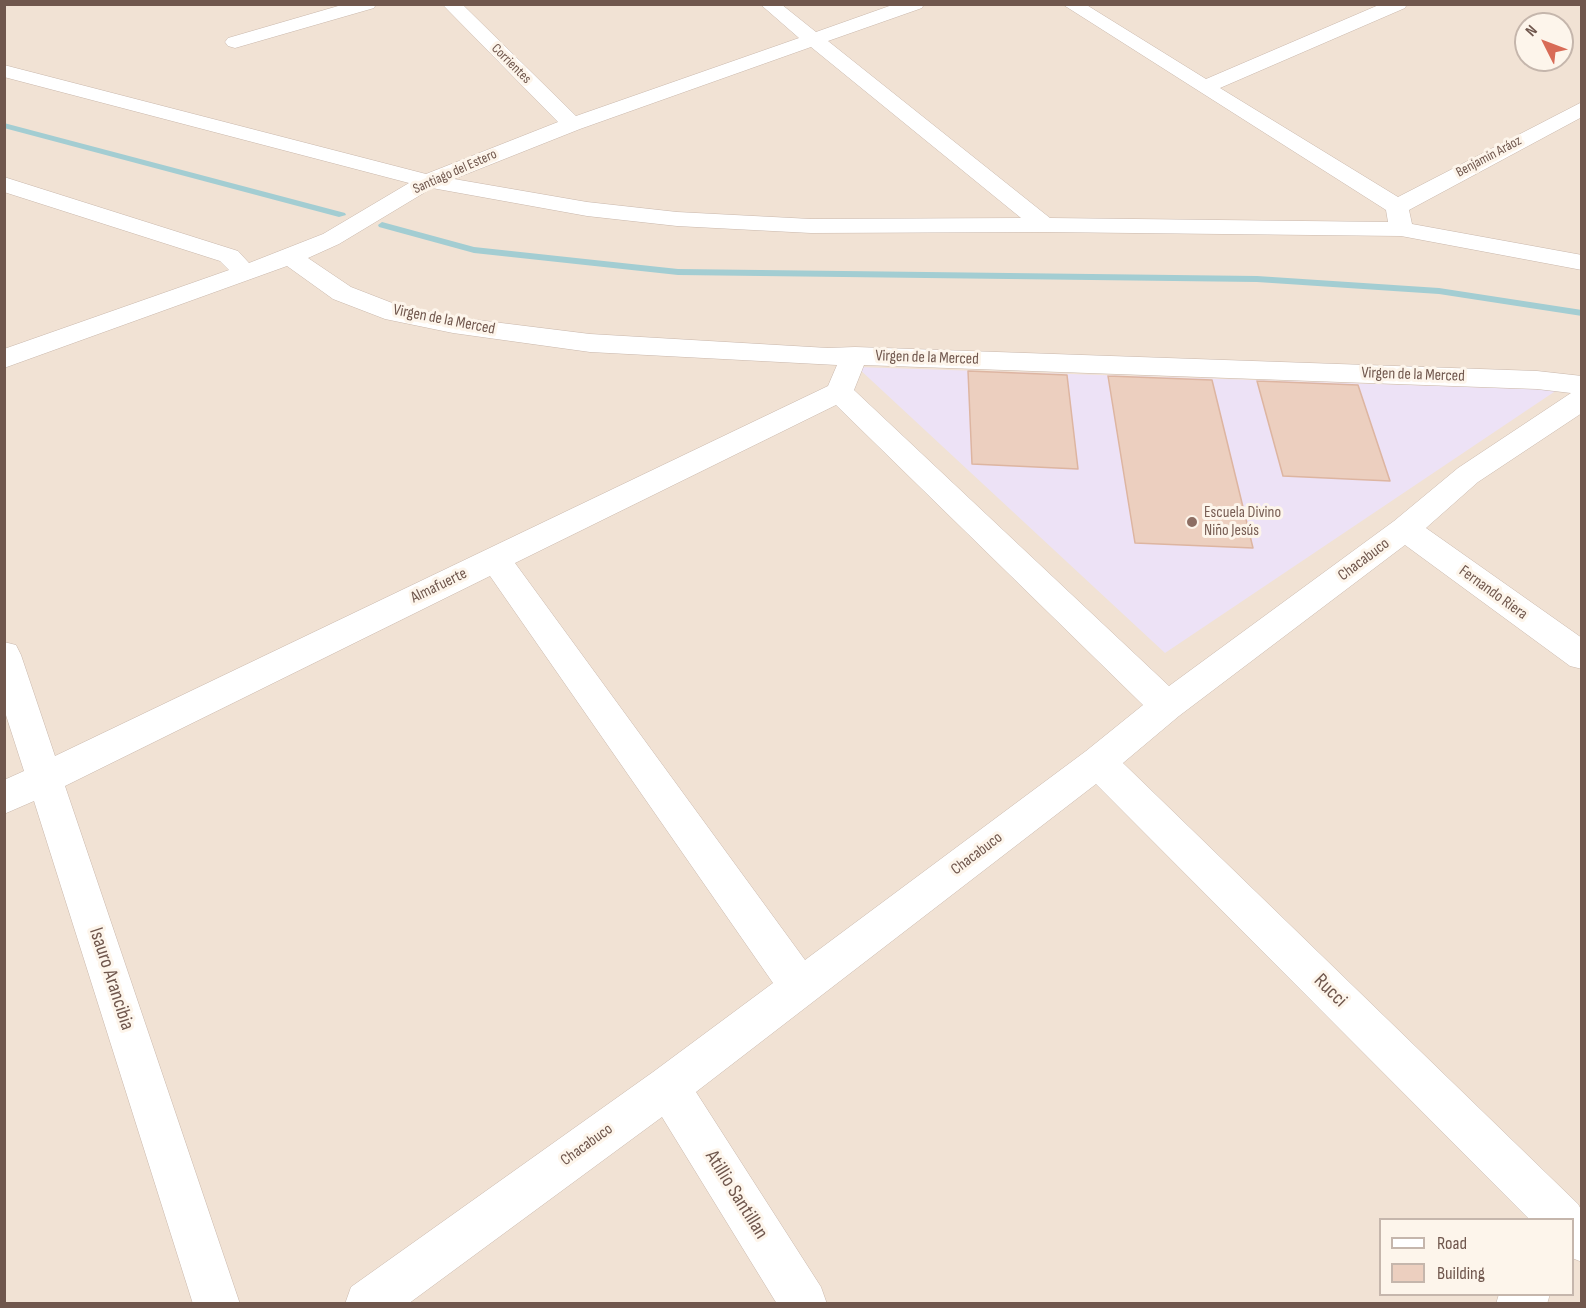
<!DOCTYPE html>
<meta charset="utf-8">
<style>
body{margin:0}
#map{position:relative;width:1586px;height:1308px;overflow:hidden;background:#faf0e5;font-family:"Sofia Sans Condensed",sans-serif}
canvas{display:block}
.frame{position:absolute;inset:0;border:6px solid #70574d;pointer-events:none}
.legend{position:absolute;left:1379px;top:1218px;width:195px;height:78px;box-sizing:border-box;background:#fdf5eb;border:2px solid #c5b6ac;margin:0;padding:8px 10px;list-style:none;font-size:18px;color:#70574d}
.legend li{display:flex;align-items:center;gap:12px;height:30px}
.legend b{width:30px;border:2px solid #c5b6ac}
.north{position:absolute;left:1514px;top:12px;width:60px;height:60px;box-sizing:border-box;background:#fdf5eb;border:2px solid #c5b6ac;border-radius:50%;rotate:312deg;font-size:16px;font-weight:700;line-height:24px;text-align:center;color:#70574d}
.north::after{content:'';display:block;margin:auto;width:21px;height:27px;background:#d86b56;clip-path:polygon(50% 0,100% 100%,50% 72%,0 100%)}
</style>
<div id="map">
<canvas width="1586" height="1308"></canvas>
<div class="frame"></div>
<ul class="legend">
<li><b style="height:8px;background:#fff"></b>Road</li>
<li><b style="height:16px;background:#eccfbf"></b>Building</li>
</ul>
<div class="north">N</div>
</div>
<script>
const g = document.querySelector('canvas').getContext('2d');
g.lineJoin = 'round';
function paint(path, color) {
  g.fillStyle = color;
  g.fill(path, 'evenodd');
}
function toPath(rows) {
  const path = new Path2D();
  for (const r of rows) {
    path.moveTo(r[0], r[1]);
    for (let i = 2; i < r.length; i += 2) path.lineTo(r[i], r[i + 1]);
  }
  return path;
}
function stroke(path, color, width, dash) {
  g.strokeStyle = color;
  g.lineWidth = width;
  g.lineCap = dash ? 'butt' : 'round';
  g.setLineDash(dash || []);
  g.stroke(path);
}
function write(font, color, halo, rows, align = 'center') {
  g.font = font + ' "Sofia Sans Condensed",sans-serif';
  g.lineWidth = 6;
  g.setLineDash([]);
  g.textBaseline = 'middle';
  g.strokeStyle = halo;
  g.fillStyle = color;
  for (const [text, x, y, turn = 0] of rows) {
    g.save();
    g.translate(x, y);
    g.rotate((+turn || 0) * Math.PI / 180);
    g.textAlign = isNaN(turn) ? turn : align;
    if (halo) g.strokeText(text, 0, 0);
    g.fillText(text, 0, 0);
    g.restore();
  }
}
const residential = toPath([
 [5,5,1581,5,1581,1303,5,1303],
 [1526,24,1562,24,1562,60,1526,60],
 [1380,1220,1572,1220,1572,1294,1380,1294]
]);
const education = toPath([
 [857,367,1557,390,1165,653]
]);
const stream = toPath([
 [4,123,345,213,346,215,339,217,4,128,4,123],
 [382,222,474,247,678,269,1257,276,1439,288,1582,310,1582,316,1439,294,1257,282,678,275,474,253,379,227,378,225,382,222]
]);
const building = toPath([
 [968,371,1067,375,1078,469,972,464,968,371],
 [1108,376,1212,380,1253,548,1135,543,1108,376],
 [1257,381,1358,385,1390,481,1283,476,1257,381]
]);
const minor = toPath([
 [345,4,376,4,374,8,235,48,228,46,225,42,228,38,345,4],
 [442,4,462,4,576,116,799,38,760,4,781,4,816,32,895,4,924,4,922,8,828,41,1050,218,1388,222,1386,210,1062,4,1085,4,1206,79,1381,4,1407,4,1405,8,1220,88,1398,197,1582,102,1582,117,1409,210,1412,224,1582,255,1582,270,1401,236,1044,232,811,233,677,226,587,216,432,188,339,244,308,258,351,287,400,306,453,317,590,334,828,348,855,347,1537,371,1582,376,1582,413,1478,482,1426,528,1582,638,1582,669,1570,666,1405,545,1179,716,1123,763,1578,1204,1582,1211,1582,1262,1572,1258,1572,1220,1530,1220,1096,784,696,1092,821,1287,827,1304,777,1304,662,1117,408,1304,345,1304,351,1287,653,1072,773,983,490,576,65,786,240,1304,193,1304,34,801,4,814,4,780,24,771,4,709,4,642,16,645,21,655,55,756,828,386,837,365,590,352,453,333,385,319,333,299,287,266,4,368,4,349,229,270,220,261,4,192,4,177,238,251,249,263,323,234,409,183,4,77,4,65,426,174,558,122,442,4],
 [811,47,1021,218,811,219,677,212,587,202,454,179,580,129,811,47],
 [864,365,1537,389,1571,393,1458,468,1394,521,1169,686,854,390,864,365],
 [836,405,1143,705,1086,751,805,960,515,563,836,405],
 [1499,1294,1550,1294,1547,1304,1496,1304,1499,1294]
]);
const markers = [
 [1192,522,6,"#8d6e63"]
];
const farStreetnames = [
 ["Corrientes",511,64,45],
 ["Benjamín Aráoz",1489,157,-28],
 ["Santiago del Estero",455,172,-24]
];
const streetNames = [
 ["Virgen de la Merced",444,320,11],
 ["Virgen de la Merced",927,358,2],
 ["Virgen de la Merced",1413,375,2],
 ["Chacabuco",1364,560,-37],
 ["Almafuerte",439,586,-26],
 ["Fernando Riera",1493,593,36],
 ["Chacabuco",977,854,-37],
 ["Chacabuco",587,1145,-36]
];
const educationNames = [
 ["Escuela Divino",1204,513],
 ["Niño Jesús",1204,531]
];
const nearStreetnames = [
 ["Isauro Arancibia",111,979,72],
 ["Rucci",1330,991,45],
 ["Atillio Santillan",736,1195,58]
];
paint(residential, '#f1e2d4');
paint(education, '#ede2f6');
paint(stream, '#a3cdd2');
paint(building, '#eccfbf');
stroke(building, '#ddb5a1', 1.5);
stroke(minor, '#cab8ac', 1);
paint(minor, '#fff');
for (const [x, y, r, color] of markers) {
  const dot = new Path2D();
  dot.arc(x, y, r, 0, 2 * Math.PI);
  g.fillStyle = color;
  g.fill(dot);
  stroke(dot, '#fdf5eb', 2);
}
write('14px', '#70574d', '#fdf5eb', farStreetnames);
write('16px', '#70574d', '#fdf5eb', streetNames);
write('16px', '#785e54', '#fdf5eb', educationNames, 'left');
write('20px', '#70574d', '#fdf5eb', nearStreetnames);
</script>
